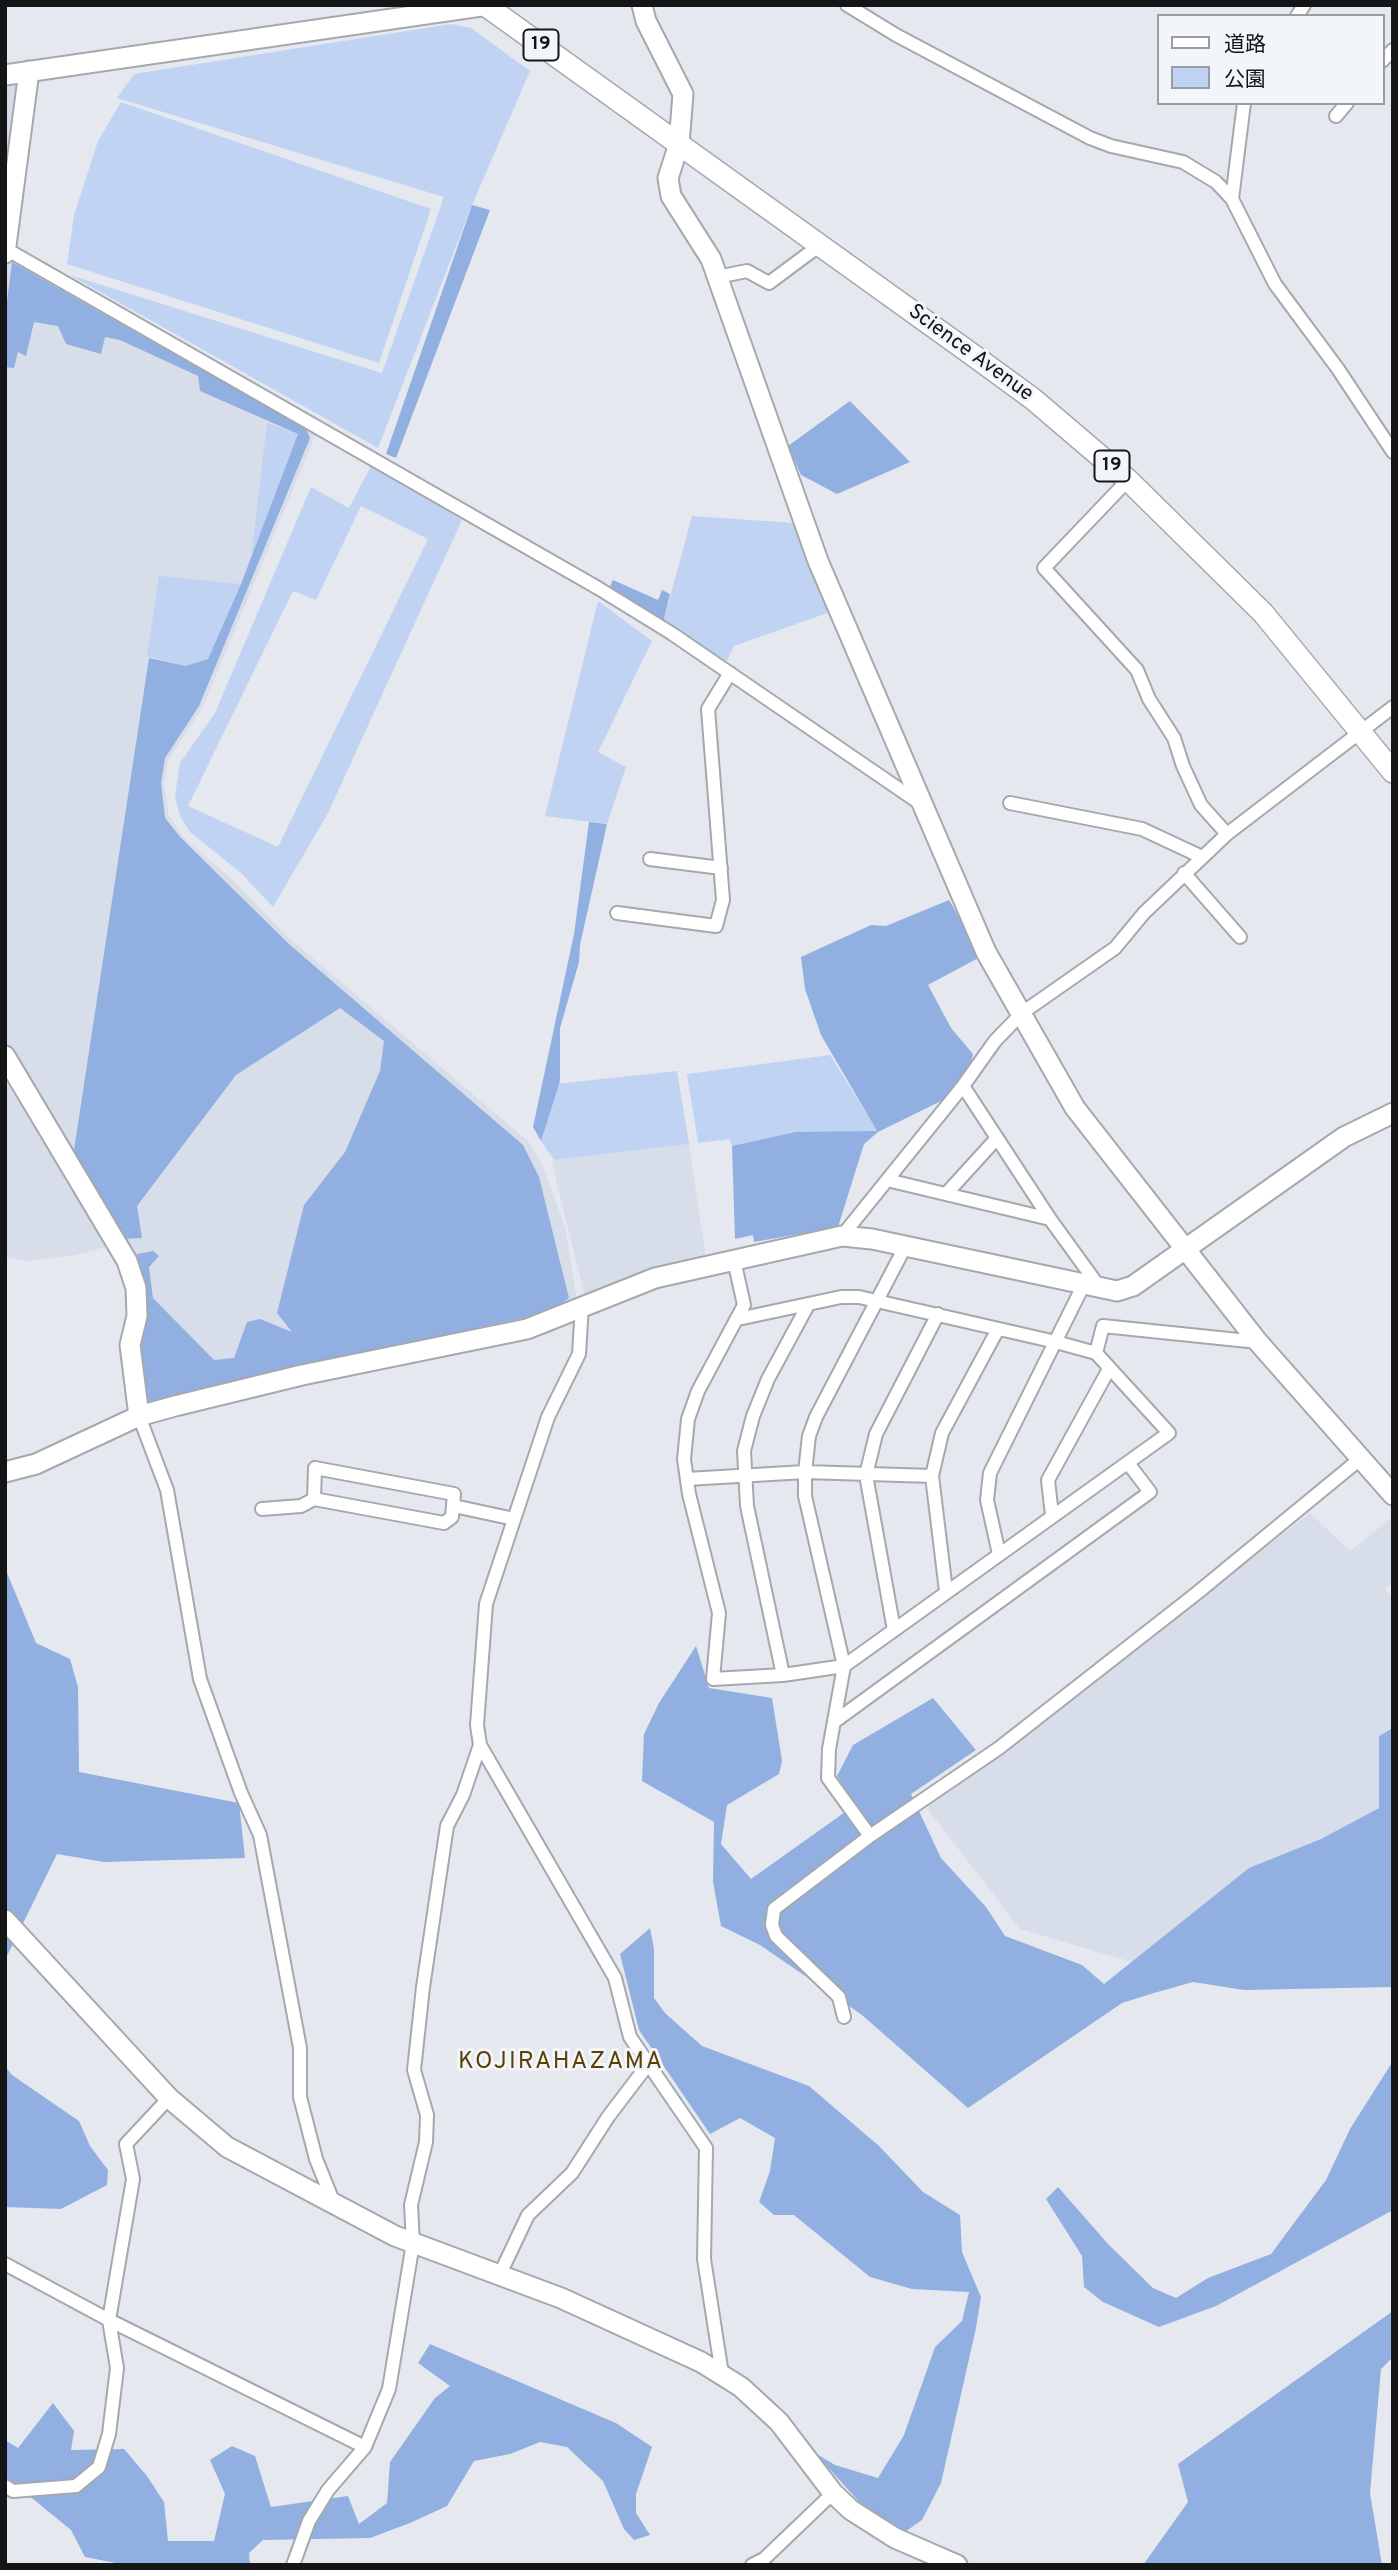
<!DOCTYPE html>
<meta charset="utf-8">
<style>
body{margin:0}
#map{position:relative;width:1398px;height:2570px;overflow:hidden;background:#e5e8ee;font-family:Overpass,"Noto Sans JP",sans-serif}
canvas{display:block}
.frame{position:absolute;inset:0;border:7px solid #141517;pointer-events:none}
.legend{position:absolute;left:1157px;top:14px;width:228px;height:91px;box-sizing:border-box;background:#f2f6fb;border:2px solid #999ca0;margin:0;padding:9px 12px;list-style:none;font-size:21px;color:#141517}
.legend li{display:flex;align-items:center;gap:14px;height:35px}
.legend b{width:35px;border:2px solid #999ca0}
</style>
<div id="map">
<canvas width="1398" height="2570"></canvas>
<div class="frame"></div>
<ul class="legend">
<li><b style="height:9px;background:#fff"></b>道路</li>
<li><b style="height:19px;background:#c1d3f3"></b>公園</li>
</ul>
</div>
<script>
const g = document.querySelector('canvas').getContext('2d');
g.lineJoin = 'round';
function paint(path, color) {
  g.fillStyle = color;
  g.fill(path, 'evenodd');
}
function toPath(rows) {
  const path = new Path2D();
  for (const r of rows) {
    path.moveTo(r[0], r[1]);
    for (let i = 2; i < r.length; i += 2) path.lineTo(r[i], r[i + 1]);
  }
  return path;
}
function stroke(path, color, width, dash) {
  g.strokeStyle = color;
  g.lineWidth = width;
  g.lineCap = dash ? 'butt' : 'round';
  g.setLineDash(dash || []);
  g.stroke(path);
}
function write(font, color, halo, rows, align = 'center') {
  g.font = font + ' Overpass,sans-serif';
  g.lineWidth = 6;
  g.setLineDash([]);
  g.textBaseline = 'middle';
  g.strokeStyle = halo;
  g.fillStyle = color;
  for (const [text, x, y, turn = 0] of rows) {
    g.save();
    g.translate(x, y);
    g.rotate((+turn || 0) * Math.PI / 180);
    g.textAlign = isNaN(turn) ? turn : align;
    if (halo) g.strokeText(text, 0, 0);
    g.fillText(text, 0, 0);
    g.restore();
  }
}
const built = toPath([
 [12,83,16,86,5,175,5,84],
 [5,258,16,259,311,428,315,436,203,707,168,760,164,784,169,816,184,838,232,879,288,937,529,1142,542,1164,565,1227,577,1301,521,1325,149,1408,144,1404,129,1241,71,1256,28,1261,5,1257],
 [689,1144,706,1258,585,1297,552,1163,554,1160],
 [1310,1513,1350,1551,1393,1517,1393,1581,1385,1589,1393,1598,1393,1722,1384,1805,1296,1853,1159,1970,1020,1929,927,1808]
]);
const green = toPath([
 [451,24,471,28,530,71,472,205,378,448,70,275,382,373,444,197,117,98,134,74],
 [121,102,431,209,379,363,67,264,74,215,98,141],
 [267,423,298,434,251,558],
 [372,464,462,520,328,813,273,907,241,873,190,832,180,816,175,796,180,763,215,713,311,487,349,508],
 [361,506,428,539,278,847,188,806,293,591,316,600],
 [692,516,795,523,833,611,734,646,727,661,663,623],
 [159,576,241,584,208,659,186,666,147,656],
 [598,601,652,641,598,752,626,767,607,824,545,816],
 [830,1055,878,1132,795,1132,732,1146,730,1139,698,1143,687,1074],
 [677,1071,689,1144,554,1160,541,1141,556,1084]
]);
const forest = toPath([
 [472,205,490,210,396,458,386,454],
 [12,262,306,429,310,438,199,706,165,758,161,783,165,818,181,838,290,945,523,1145,539,1177,569,1298,560,1305,523,1318,218,1385,149,1404,140,1342,147,1298,137,1254,153,1251,159,1256,149,1267,153,1298,214,1360,234,1358,247,1322,260,1319,292,1332,277,1313,304,1205,345,1152,380,1071,384,1041,340,1008,236,1075,137,1206,142,1238,124,1239,74,1150,149,658,186,666,208,659,241,584,298,434,200,391,198,376,120,340,105,337,101,354,66,344,58,326,34,322,26,356,18,352,14,368,5,367,5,317],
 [850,401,910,462,837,494,801,475,788,446],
 [613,580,658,600,662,590,670,594,663,623,609,588],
 [589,822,607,824,580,945,579,962,560,1028,560,1081,541,1141,533,1127,574,934],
 [949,900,982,956,928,985,951,1028,973,1054,970,1066,943,1100,878,1132,864,1144,838,1227,754,1242,753,1235,735,1239,732,1146,795,1132,877,1131,821,1035,805,989,801,957,871,925,886,926],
 [5,1568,36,1643,70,1659,78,1687,79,1772,239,1803,245,1858,104,1862,57,1854,5,1960],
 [696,1646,709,1688,772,1698,782,1761,779,1774,727,1805,721,1844,751,1879,855,1805,837,1776,853,1745,933,1698,976,1750,911,1794,941,1858,986,1907,1005,1936,1082,1965,1104,1984,1249,1868,1321,1839,1379,1808,1379,1736,1393,1728,1393,1987,1244,1990,1193,1982,1154,1993,1122,2003,968,2108,862,2015,760,1945,721,1926,713,1882,714,1822,642,1781,644,1734,659,1703],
 [650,1928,654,1949,654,1998,665,2013,702,2046,809,2086,879,2146,923,2192,960,2215,962,2252,981,2297,976,2328,941,2483,922,2520,902,2534,862,2505,815,2453,835,2465,878,2478,904,2435,935,2347,962,2321,969,2292,912,2289,870,2277,794,2215,774,2215,759,2202,770,2171,775,2138,740,2118,710,2134,639,2030,620,1954],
 [1393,2061,1393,2210,1216,2306,1159,2327,1103,2302,1084,2287,1082,2256,1046,2199,1058,2187,1108,2244,1153,2288,1176,2298,1208,2278,1271,2254,1326,2180,1350,2129],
 [5,2066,12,2075,79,2121,90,2146,108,2170,107,2185,61,2209,5,2207],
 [1393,2311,1393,2357,1381,2369,1370,2493,1382,2565,1143,2565,1188,2502,1178,2464],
 [430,2344,616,2423,652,2447,636,2494,636,2513,650,2535,634,2540,624,2529,603,2481,567,2447,540,2442,510,2454,474,2461,447,2506,410,2523,370,2538,263,2540,249,2553,250,2565,126,2565,85,2557,71,2530,5,2476,5,2440,18,2448,53,2403,74,2431,71,2450,124,2449,147,2476,164,2502,168,2541,214,2541,225,2494,210,2460,232,2446,255,2456,271,2507,348,2496,359,2524,387,2503,390,2462,435,2398,450,2386,418,2363]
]);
const street = toPath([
 [847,5,896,35,1090,138,1111,146,1183,162,1216,182,1232,199,1275,284,1338,369,1393,452],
 [1297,16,1304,5],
 [1382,61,1393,50],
 [1336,116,1347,103],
 [1232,199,1244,103],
 [6,249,598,588,671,633,921,804],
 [717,277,747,271,769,283,820,245],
 [1128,480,1044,568,1137,670,1149,699,1174,738,1183,766,1201,805,1227,834],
 [1010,803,1142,829,1202,857],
 [650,859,721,868],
 [1184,873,1240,937],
 [617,913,716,926,723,900,708,709,730,673],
 [963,1086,1050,1219,1100,1288],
 [887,1180,1050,1219],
 [946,1194,997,1138],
 [842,1236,963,1086,995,1041,1022,1013,1115,948,1144,913,1227,834,1393,707],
 [734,1260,744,1305,698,1391,688,1419,684,1459,689,1494,719,1613,713,1679,783,1675,844,1666,1169,1433,1096,1353,1056,1342,859,1297,841,1297,738,1319],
 [1096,1353,1103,1326,1258,1342],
 [139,1416,167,1490,200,1679,241,1793,260,1835,300,2048,300,2097,316,2159,335,2206],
 [315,1468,454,1494,452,1517,444,1523,314,1499,315,1468],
 [687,1479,805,1472,932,1476],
 [454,1506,514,1519],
 [262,1509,301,1506,314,1499],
 [1052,1515,1048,1480,1109,1369],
 [999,1554,987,1500,990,1473,1083,1286],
 [946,1591,932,1476,942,1433,998,1329],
 [894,1630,866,1475,876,1434,938,1314],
 [783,1675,747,1506,744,1451,753,1416,768,1379,808,1305],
 [834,1722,1150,1492,1128,1463],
 [480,1745,615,1978,630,2037,706,2148,704,2259,722,2374],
 [870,1836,828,1778,829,1749,844,1666,805,1496,805,1472,809,1436,816,1417,905,1247],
 [844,2017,839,1997,776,1936,772,1925,774,1909,870,1836,999,1748,1197,1593,1360,1459],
 [5,2264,109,2320,365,2447],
 [500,2274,528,2215,572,2173,608,2117,649,2063],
 [5,2486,13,2491,76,2486,99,2467,109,2434,117,2368,109,2320,133,2179,126,2144,169,2098],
 [293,2565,309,2521,328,2490,365,2447,389,2389,413,2243,411,2205,426,2142,427,2115,414,2070,423,1987,447,1826,463,1795,480,1745,477,1725,486,1604,548,1417,579,1354,582,1305],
 [752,2565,764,2559,833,2493]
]);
const secondary = toPath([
 [642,5,646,21,683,94,679,144,668,178,671,196,711,259,818,561,986,952,1075,1108,1258,1342,1393,1495],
 [5,75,488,5],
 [5,253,29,71],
 [5,1056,127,1261,136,1288,137,1316,130,1345,139,1416],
 [5,1472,36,1464,139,1416,175,1406,302,1375,527,1329,655,1278,842,1236,872,1239,1117,1291,1133,1286,1344,1137,1393,1113],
 [5,1920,169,2098,227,2147,395,2236,561,2298,701,2362,741,2387,779,2422,833,2493,851,2510,895,2538,957,2565]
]);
const primary = toPath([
 [485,5,970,353,1033,399,1128,480,1263,613,1393,772]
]);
const shields = [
 [541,45,35],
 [1112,466,35]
];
const shieldNames = [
 ["19",541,45],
 ["19",1112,466]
];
const streetNames = [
 ["Science Avenue",970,354,36]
];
const quarterNames = [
 ["KOJIRAHAZAMA",561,2063]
];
paint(built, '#d7deea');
paint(green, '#c1d3f3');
paint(forest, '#92afe1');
stroke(street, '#a5a8ad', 16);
stroke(secondary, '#a5a8ad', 23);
stroke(primary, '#a5a8ad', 24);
stroke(street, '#fff', 12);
stroke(secondary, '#fff', 19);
stroke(primary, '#fff', 21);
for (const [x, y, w] of shields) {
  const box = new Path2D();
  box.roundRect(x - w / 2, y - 15.5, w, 31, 5);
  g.fillStyle = '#f2f6fb';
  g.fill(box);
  stroke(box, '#141517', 2);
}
write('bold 19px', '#141517', null, shieldNames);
write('21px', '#141517', '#f2f6fb', streetNames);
g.letterSpacing = '2px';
write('24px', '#5b4002', '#f2f6fb', quarterNames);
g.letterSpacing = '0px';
</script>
